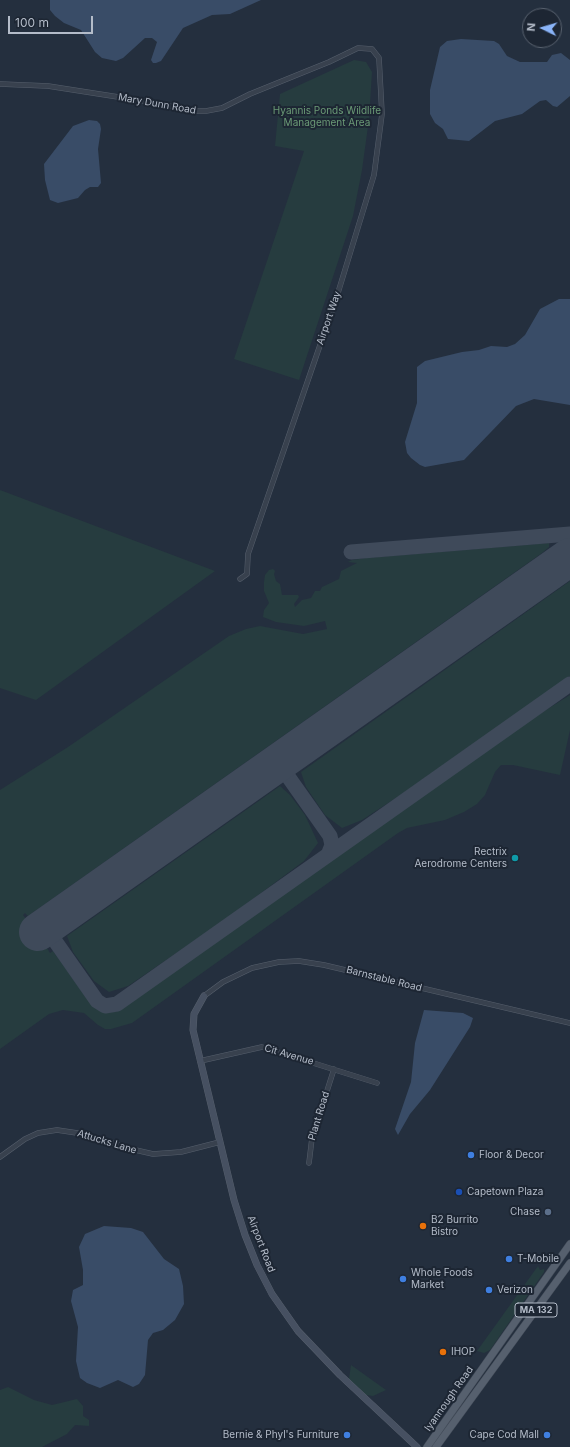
<!DOCTYPE html>
<style>
body{margin:0}
#map{position:relative;width:570px;height:1447px;overflow:hidden;background:#242f3e;font-family:Inter,sans-serif}
canvas{display:block}
.north{position:absolute;left:522px;top:8px;width:40px;height:40px;box-sizing:border-box;background:#1d2633;border:1px solid #59626f;border-radius:50%;rotate:275deg;font-size:11px;font-weight:700;line-height:16px;text-align:center;color:#b4bcc9}
.north::after{content:'';display:block;margin:auto;width:14px;height:18px;background:#8ab4f8;clip-path:polygon(50% 0,100% 100%,50% 72%,0 100%)}
.scale{position:absolute;left:8px;top:16px;width:85px;height:18px;box-sizing:border-box;border:2px solid #b4bcc9;border-top:0;padding-left:5px;font-size:12px;line-height:14px;white-space:nowrap;color:#b4bcc9;-webkit-text-stroke:3px #1d2633;paint-order:stroke}
</style>
<div id="map">
<canvas width="570" height="1447"></canvas>
<div class="north">N</div>
<div class="scale">100 m</div>
</div>
<script>
const g = document.querySelector('canvas').getContext('2d');
g.lineJoin = 'round';
function paint(path, color) {
  g.fillStyle = color;
  g.fill(path, 'evenodd');
}
function toPath(rows) {
  const path = new Path2D();
  for (const r of rows) {
    path.moveTo(r[0], r[1]);
    for (let i = 2; i < r.length; i += 2) path.lineTo(r[i], r[i + 1]);
  }
  return path;
}
function stroke(path, color, width, dash) {
  g.strokeStyle = color;
  g.lineWidth = width;
  g.lineCap = dash ? 'butt' : 'round';
  g.setLineDash(dash || []);
  g.stroke(path);
}
function write(font, color, halo, rows, align = 'center') {
  g.font = font + ' Inter,sans-serif';
  g.lineWidth = 4;
  g.setLineDash([]);
  g.textBaseline = 'middle';
  g.strokeStyle = halo;
  g.fillStyle = color;
  for (const [text, x, y, turn = 0] of rows) {
    g.save();
    g.translate(x, y);
    g.rotate((+turn || 0) * Math.PI / 180);
    g.textAlign = isNaN(turn) ? turn : align;
    if (halo) g.strokeText(text, 0, 0);
    g.fillText(text, 0, 0);
    g.restore();
  }
}
const green = toPath([
 [354,60,366,62,372,72,369,119,362,170,353,216,299,380,234,359,304,151,275,146,280,94],
 [0,490,215,571,36,700,0,688],
 [549,543,549,547,542,553,28,916,25,913,23,915,29,923,31,922,50,953,53,951,92,1005,102,1012,115,1012,530,720,570,695,570,730,560,775,513,765,501,765,495,772,485,795,477,804,464,812,445,820,407,828,398,833,132,1023,111,1029,105,1029,98,1025,84,1013,63,1010,49,1014,0,1049,0,790,68,747,229,636,246,629,260,626,303,634,327,629,325,621,304,626,276,622,263,617,264,610,269,603,264,591,264,582,265,575,269,570,273,569,275,571,274,574,276,581,280,584,282,595,298,595,299,597,294,604,295,607,302,600,311,598,315,591,320,591,322,587,339,579,341,571,357,563,348,562,352,560,366,558],
 [570,581,570,676,405,792,362,820,342,828,325,815,306,787,301,772],
 [280,786,290,795,305,815,318,843,304,861,222,922,128,986,109,992,94,981,73,952,67,936],
 [538,1266,540,1270,544,1269,544,1272,490,1350,484,1353,477,1351],
 [351,1365,386,1390,373,1396,366,1395,349,1379],
 [8,1387,34,1400,52,1405,77,1399,83,1406,83,1416,89,1420,89,1426,75,1425,67,1434,42,1447,0,1447,0,1390]
]);
const water = toPath([
 [50,0,261,0,230,14,212,15,183,28,161,61,156,63,153,63,151,60,157,42,152,38,145,38,123,58,116,61,102,58,95,52,81,30,64,23,55,16,50,10],
 [461,39,494,41,499,44,507,56,520,62,547,62,552,55,561,53,570,60,570,96,557,107,553,106,546,100,540,101,522,114,495,121,469,141,448,139,443,129,435,123,430,114,430,90,440,47,447,41],
 [89,120,97,121,100,124,101,129,98,149,101,183,98,187,90,187,85,190,78,198,58,203,50,200,45,180,44,164,73,126],
 [559,299,570,299,570,405,534,399,516,406,464,460,425,467,420,465,411,458,407,453,405,442,417,403,417,367,425,361,462,352,479,350,491,346,507,347,515,344,525,335,540,309],
 [424,1010,463,1013,473,1018,470,1027,430,1090,410,1114,398,1135,395,1129,411,1082,415,1043],
 [104,1226,131,1228,143,1232,164,1259,179,1269,183,1286,184,1304,175,1320,163,1330,153,1333,148,1340,145,1375,139,1384,133,1387,118,1380,100,1388,87,1383,80,1378,76,1361,78,1327,71,1301,73,1290,83,1285,83,1270,79,1247,85,1234]
]);
const taxiway = toPath([
 [351,552,570,534],
 [265,772,279,770,287,775,330,836,332,845,328,855],
 [287,775,285,769,286,762,292,753],
 [46,928,97,1001,105,1006,117,1004,570,684]
]);
const runway = toPath([
 [38,932,570,557]
]);
const street = toPath([
 [0,84,48,86,144,101,194,111,206,111,222,108,250,94,329,62,358,48,372,49,379,58,382,114,374,175,337,296,248,554,247,574,240,579],
 [204,996,223,982,252,968,279,962,299,961,324,965,570,1023],
 [200,1061,262,1047,377,1083],
 [0,1157,25,1139,38,1133,57,1130,84,1134,131,1149,153,1154,181,1152,220,1142],
 [309,1163,312,1138,334,1069]
]);
const secondary = toPath([
 [204,996,194,1014,193,1030,234,1200,245,1235,257,1265,272,1294,298,1331,340,1375,417,1447]
]);
const primary = toPath([
 [427,1447,570,1244],
 [436,1447,570,1263]
]);
const markers = [
 [515,858,4,"#0f9aa8"],
 [471,1155,4,"#3f7fe0"],
 [459,1192,4,"#1a4fb4"],
 [548,1212,4,"#5c6f8a"],
 [423,1226,4,"#e8710a"],
 [509,1259,4,"#3f7fe0"],
 [403,1279,4,"#3f7fe0"],
 [489,1290,4,"#3f7fe0"],
 [443,1352,4,"#e8710a"],
 [347,1435,4,"#3f7fe0"],
 [547,1435,4,"#3f7fe0"]
];
const shields = [
 [536,1310,42]
];
const shieldNames = [
 ["MA 132",536,1310]
];
const streetNames = [
 ["Mary Dunn Road",157,104,10],
 ["Airport Way",329,318,-71],
 ["Barnstable Road",384,979,14],
 ["Cit Avenue",289,1055,16],
 ["Plant Road",319,1116,-73],
 ["Attucks Lane",107,1142,17],
 ["Airport Road",261,1244,69],
 ["Iyannough Road",449,1399,-55]
];
const parkNames = [
 ["Hyannis Ponds Wildlife",327,111],
 ["Management Area",327,123]
];
const poiNames = [
 ["Rectrix",507,852,"right"],
 ["Aerodrome Centers",507,864,"right"],
 ["Floor & Decor",479,1155],
 ["Capetown Plaza",467,1192],
 ["Chase",540,1212,"right"],
 ["B2 Burrito",431,1220],
 ["Bistro",431,1232],
 ["T-Mobile",517,1259],
 ["Whole Foods",411,1273],
 ["Market",411,1285],
 ["Verizon",497,1290],
 ["IHOP",451,1352],
 ["Bernie & Phyl's Furniture",339,1435,"right"],
 ["Cape Cod Mall",539,1435,"right"]
];
paint(green, '#263c3f');
paint(water, '#394c67');
stroke(taxiway, '#3f4a5a', 15);
stroke(runway, '#3f4a5a', 38);
stroke(street, '#565f6c', 5.5);
stroke(secondary, '#565f6c', 7);
stroke(primary, '#414a57', 8);
stroke(street, '#38414e', 4.5);
stroke(secondary, '#465061', 6);
stroke(primary, '#56606e', 7);
for (const [x, y, r, color] of markers) {
  const dot = new Path2D();
  dot.arc(x, y, r, 0, 2 * Math.PI);
  g.fillStyle = color;
  g.fill(dot);
  stroke(dot, '#1d2633', 1.5);
}
for (const [x, y, w] of shields) {
  const box = new Path2D();
  box.roundRect(x - w / 2, y - 7, w, 14, 3);
  g.fillStyle = '#1d2633';
  g.fill(box);
  stroke(box, '#b4bcc9', 1);
}
write('bold 9px', '#b4bcc9', null, shieldNames);
write('10px', '#b4bcc9', '#1d2633', streetNames);
write('10px', '#6b9a76', '#1d2633', parkNames);
write('10px', '#b4bcc9', '#1d2633', poiNames, 'left');
</script>
